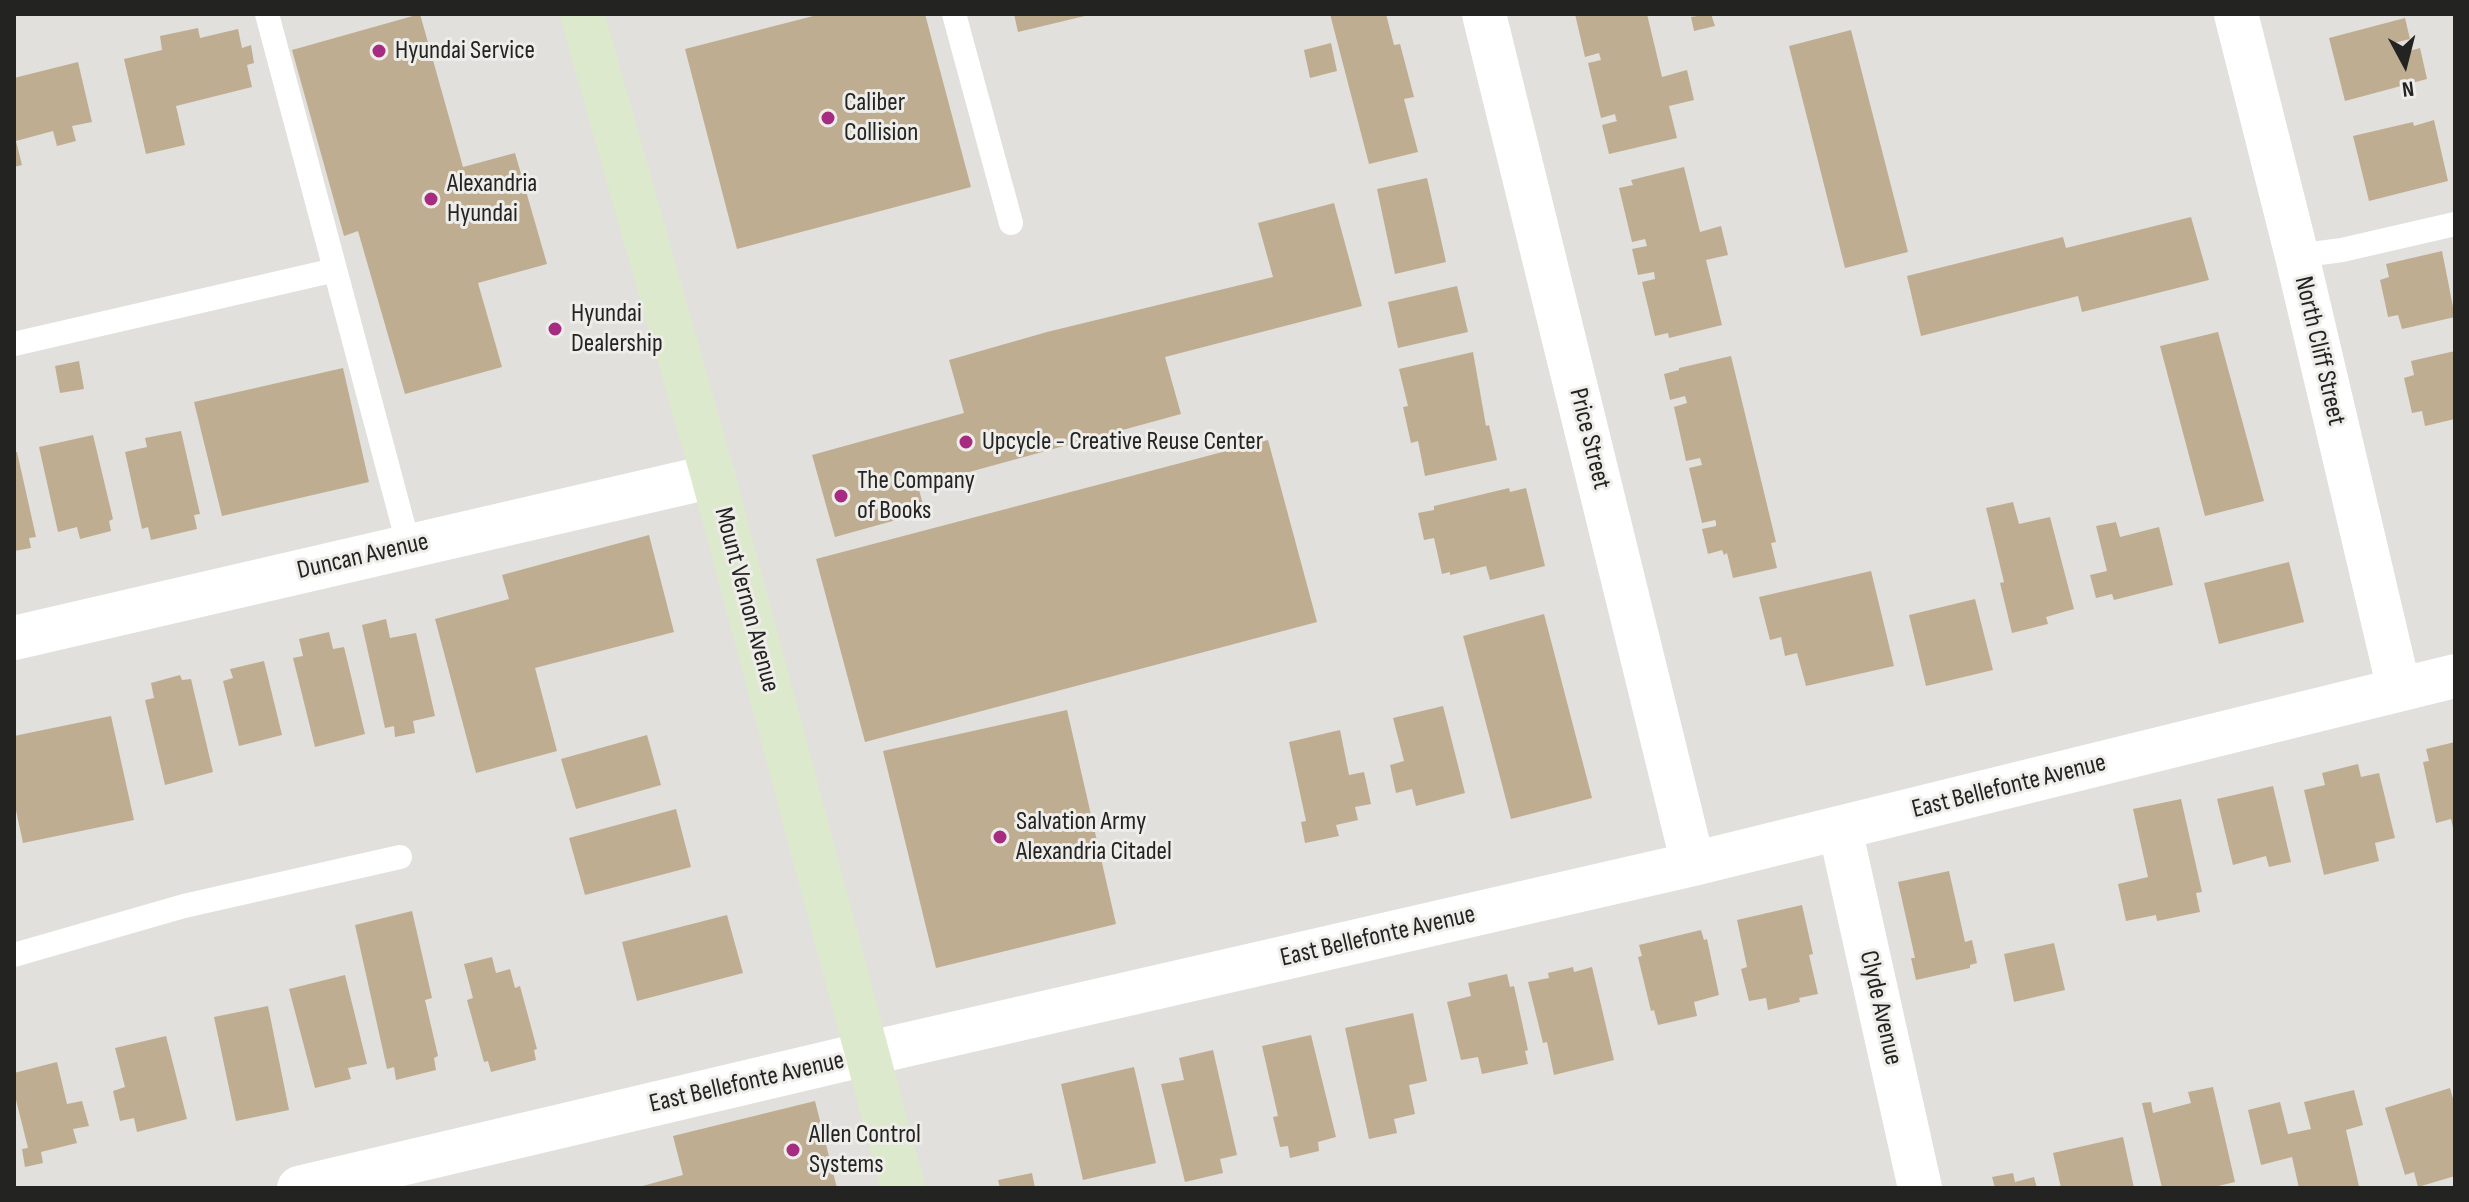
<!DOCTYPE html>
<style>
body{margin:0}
#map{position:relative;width:2469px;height:1202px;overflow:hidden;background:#e1e0dc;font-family:"Sofia Sans Condensed",sans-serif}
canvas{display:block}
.frame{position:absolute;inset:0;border:16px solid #232322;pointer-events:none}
.north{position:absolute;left:2365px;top:24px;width:80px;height:80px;-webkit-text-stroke:6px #eeede9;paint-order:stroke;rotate:173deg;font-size:22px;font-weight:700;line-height:32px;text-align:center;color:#232322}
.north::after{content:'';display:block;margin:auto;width:28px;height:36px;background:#232322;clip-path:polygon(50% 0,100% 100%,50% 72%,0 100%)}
</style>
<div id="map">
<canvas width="2469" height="1202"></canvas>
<div class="frame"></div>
<div class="north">N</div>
</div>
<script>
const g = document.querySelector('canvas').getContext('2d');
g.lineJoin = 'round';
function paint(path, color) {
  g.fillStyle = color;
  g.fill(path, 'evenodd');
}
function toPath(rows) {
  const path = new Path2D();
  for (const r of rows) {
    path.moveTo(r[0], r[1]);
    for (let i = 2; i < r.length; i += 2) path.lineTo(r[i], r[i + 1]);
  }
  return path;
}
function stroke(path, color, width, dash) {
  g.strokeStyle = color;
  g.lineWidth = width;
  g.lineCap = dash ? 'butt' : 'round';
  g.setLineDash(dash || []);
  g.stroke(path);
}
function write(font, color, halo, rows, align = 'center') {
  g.font = font + ' "Sofia Sans Condensed",sans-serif';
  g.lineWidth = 6;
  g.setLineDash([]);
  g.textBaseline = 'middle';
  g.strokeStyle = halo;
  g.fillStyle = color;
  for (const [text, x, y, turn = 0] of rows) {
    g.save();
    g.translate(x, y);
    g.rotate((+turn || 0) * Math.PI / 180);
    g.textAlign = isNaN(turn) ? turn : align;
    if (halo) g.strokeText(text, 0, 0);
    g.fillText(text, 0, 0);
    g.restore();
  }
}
const building = toPath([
 [420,14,463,167,515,153,547,264,478,283,502,367,405,394,358,231,344,236,292,50],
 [821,14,925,14,971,187,737,249,685,49],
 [1014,14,1088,14,1089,15,1018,32],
 [1330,14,1386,14,1394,45,1400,44,1414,97,1404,99,1418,152,1369,164],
 [1575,14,1647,14,1662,77,1687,70,1694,100,1669,106,1677,138,1609,154,1602,125,1617,121,1616,119,1615,114,1601,118,1588,63,1601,60,1599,53,1585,57],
 [1711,14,1715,26,1694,31,1691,17],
 [2405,18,2410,39,2394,43,2398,54,2420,48,2427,79,2345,101,2329,38],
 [198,28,200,38,238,29,242,48,251,45,254,63,247,65,252,87,176,106,185,145,146,154,124,59,162,50,160,36],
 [1851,30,1908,252,1845,268,1789,46],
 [1331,43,1337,71,1310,78,1304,50],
 [78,62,92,122,72,126,76,141,57,146,53,131,16,141,22,165,14,167,14,78],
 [2434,120,2448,181,2369,201,2353,136,2413,122,2414,126],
 [1684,167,1700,232,1721,226,1728,255,1706,260,1722,325,1669,338,1668,333,1655,336,1642,282,1655,279,1654,272,1638,275,1632,249,1647,246,1645,239,1632,242,1619,188,1633,185,1631,180],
 [1427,178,1446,262,1395,274,1377,189],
 [1334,203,1362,306,1165,357,1181,414,918,486,925,512,835,537,812,455,964,413,949,360,1047,332,1273,277,1258,223],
 [2191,217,2209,280,2082,312,2078,296,1921,336,1907,276,2063,237,2066,248],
 [2442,251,2455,317,2402,329,2398,315,2388,317,2384,298,2380,280,2389,277,2386,264],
 [1457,286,1468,332,1398,348,1388,302],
 [2218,332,2264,501,2205,516,2160,346],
 [2455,351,2455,419,2425,426,2422,411,2412,413,2404,378,2414,375,2411,361],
 [1473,352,1486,426,1489,425,1497,460,1425,476,1418,441,1411,443,1403,407,1408,406,1399,369],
 [1731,356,1776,542,1771,543,1777,568,1733,578,1727,553,1724,555,1722,550,1708,554,1702,529,1716,526,1716,522,1715,520,1702,523,1689,468,1702,465,1700,458,1686,461,1674,407,1687,403,1685,396,1670,400,1664,374,1679,370,1679,368],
 [79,361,84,389,60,393,55,366],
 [343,368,369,482,222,516,194,402],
 [181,431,200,514,194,515,197,529,151,540,148,527,142,529,125,452,147,447,145,438],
 [93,435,113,519,109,521,111,531,80,539,77,527,58,532,39,447],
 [1268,440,1317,622,865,742,816,559],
 [14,452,17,452,36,537,29,538,31,548,14,551],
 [1509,488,1510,492,1526,488,1545,566,1490,580,1486,566,1450,575,1450,572,1442,574,1434,538,1424,540,1418,513,1434,510,1434,506],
 [2013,502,2019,524,2050,517,2074,609,2046,617,2048,624,2012,633,2000,583,2004,582,1986,508],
 [2116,522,2120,537,2159,527,2173,585,2114,600,2112,594,2096,598,2090,575,2107,571,2096,526],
 [649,535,674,632,535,668,557,751,476,773,435,619,509,599,502,575],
 [2289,562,2304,622,2219,644,2204,583],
 [1871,571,1894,666,1806,686,1797,653,1785,656,1781,637,1770,640,1759,597],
 [1975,599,1993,670,1926,686,1909,615],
 [1544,614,1592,798,1511,819,1463,636],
 [386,619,390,638,416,633,435,716,413,721,415,733,395,737,394,726,385,728,362,625],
 [329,632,333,649,344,647,365,734,315,747,293,658,303,656,299,639],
 [264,661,282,735,239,746,223,681,233,678,230,669],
 [180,675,182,680,191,679,213,772,165,785,145,700,154,698,151,683],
 [1443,706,1465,793,1416,806,1412,789,1396,793,1390,765,1404,761,1393,718],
 [1067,710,1116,924,936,968,883,751],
 [111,716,134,820,23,843,14,801,14,736],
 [1340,730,1349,775,1364,772,1371,804,1355,807,1358,820,1336,825,1339,836,1305,843,1301,822,1306,821,1289,742],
 [647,735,661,785,576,809,561,759],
 [2455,742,2455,832,2454,832,2451,819,2436,823,2423,762,2429,761,2426,749],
 [2358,764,2361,777,2379,773,2395,838,2375,843,2379,861,2324,875,2304,790,2325,785,2322,773],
 [2273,786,2291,862,2269,867,2266,856,2233,865,2217,799],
 [2181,799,2202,892,2196,893,2200,912,2157,921,2156,915,2126,921,2118,884,2148,877,2133,809],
 [676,809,691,867,585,895,569,838],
 [1949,871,1965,942,1972,940,1977,963,1970,965,1970,968,1916,980,1911,958,1915,958,1898,882],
 [1802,905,1813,954,1809,955,1818,994,1799,998,1800,1002,1768,1010,1766,998,1749,1001,1741,969,1747,967,1737,920],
 [412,911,432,998,425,1000,438,1056,434,1058,436,1070,396,1080,394,1067,387,1069,355,925],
 [727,915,743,973,637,1001,622,942],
 [1701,930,1704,940,1707,939,1719,995,1694,1002,1697,1016,1658,1025,1654,1010,1651,1011,1638,957,1642,956,1639,945],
 [2054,943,2065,990,2014,1002,2004,954],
 [492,957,496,973,510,969,515,988,520,986,537,1049,534,1050,536,1060,491,1072,488,1061,484,1062,467,1000,473,998,464,964],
 [1573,967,1574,972,1592,967,1614,1060,1554,1075,1547,1042,1543,1043,1528,982,1549,978,1548,973],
 [1507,974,1510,987,1514,986,1528,1050,1525,1051,1528,1064,1482,1074,1478,1057,1461,1060,1447,1002,1471,996,1468,983],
 [345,975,367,1064,348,1068,351,1079,315,1088,289,989],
 [268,1006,289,1110,236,1121,214,1017],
 [1413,1013,1427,1081,1409,1085,1415,1114,1394,1119,1397,1133,1369,1139,1345,1028],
 [1311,1035,1336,1137,1318,1142,1319,1151,1290,1158,1288,1146,1280,1147,1273,1117,1278,1116,1262,1046],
 [166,1036,187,1119,137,1132,134,1118,120,1121,113,1091,125,1087,115,1048],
 [1213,1050,1237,1155,1220,1159,1223,1173,1185,1182,1161,1084,1184,1080,1179,1058],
 [57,1062,67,1104,82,1101,89,1126,73,1129,77,1143,41,1152,43,1163,25,1167,22,1149,28,1148,14,1092,14,1073],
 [1134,1067,1156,1163,1083,1180,1061,1084],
 [2213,1087,2235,1182,2210,1188,2162,1188,2142,1103,2151,1102,2153,1113,2191,1103,2188,1092],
 [2450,1088,2455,1106,2455,1176,2418,1187,2414,1172,2405,1175,2385,1108],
 [2354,1090,2363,1125,2346,1130,2359,1186,2299,1188,2292,1157,2261,1165,2248,1110,2280,1102,2288,1134,2311,1129,2304,1102],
 [815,1101,837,1188,635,1188,683,1175,673,1136],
 [2123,1137,2134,1188,2061,1188,2053,1153],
 [1032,1173,1035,1188,1000,1188,998,1180],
 [2013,1173,2015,1182,2034,1177,2037,1188,1995,1188,1992,1177]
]);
const service = toPath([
 [267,14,409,547],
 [954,14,1011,223],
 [2297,256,2342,250,2455,224],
 [14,344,335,270],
 [14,955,184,906,400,857]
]);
const minor = toPath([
 [1484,14,1693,864],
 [2236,14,2297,256,2399,689],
 [14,638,713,476],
 [1840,829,1920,1188],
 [299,1188,866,1054,1693,864,2455,676]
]);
const secondary = toPath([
 [582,14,713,476,903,1188]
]);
const markers = [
 [379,51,8,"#a62c81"],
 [828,118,8,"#a62c81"],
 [431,199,8,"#a62c81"],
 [555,329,8,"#a62c81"],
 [966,442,8,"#a62c81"],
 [841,496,8,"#a62c81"],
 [1000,837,8,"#a62c81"],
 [793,1150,8,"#a62c81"]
];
const poiNames = [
 ["Hyundai Service",395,51],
 ["Caliber",844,103],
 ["Collision",844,133],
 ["Alexandria",447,184],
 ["Hyundai",447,214],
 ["Hyundai",571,314],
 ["Dealership",571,344],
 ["Upcycle - Creative Reuse Center",982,442],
 ["The Company",857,481],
 ["of Books",857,511],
 ["Salvation Army",1016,822],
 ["Alexandria Citadel",1016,852],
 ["Allen Control",809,1135],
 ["Systems",809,1165]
];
const streetNames = [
 ["North Cliff Street",2319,351,77],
 ["Price Street",1589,439,76],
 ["Duncan Avenue",363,557,-13],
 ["Mount Vernon Avenue",746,600,75],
 ["East Bellefonte Avenue",2009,787,-14],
 ["East Bellefonte Avenue",1378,937,-13],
 ["Clyde Avenue",1880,1008,77],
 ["East Bellefonte Avenue",747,1083,-13]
];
paint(building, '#bfad91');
stroke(service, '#fff', 24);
stroke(minor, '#fff', 44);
stroke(secondary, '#dce9cc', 44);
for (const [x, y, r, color] of markers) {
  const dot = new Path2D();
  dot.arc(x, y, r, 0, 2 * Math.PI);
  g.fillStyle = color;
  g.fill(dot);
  stroke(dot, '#eeede9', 3);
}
write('26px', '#232322', '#eeede9', poiNames, 'left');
write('26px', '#232322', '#eeede9', streetNames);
</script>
